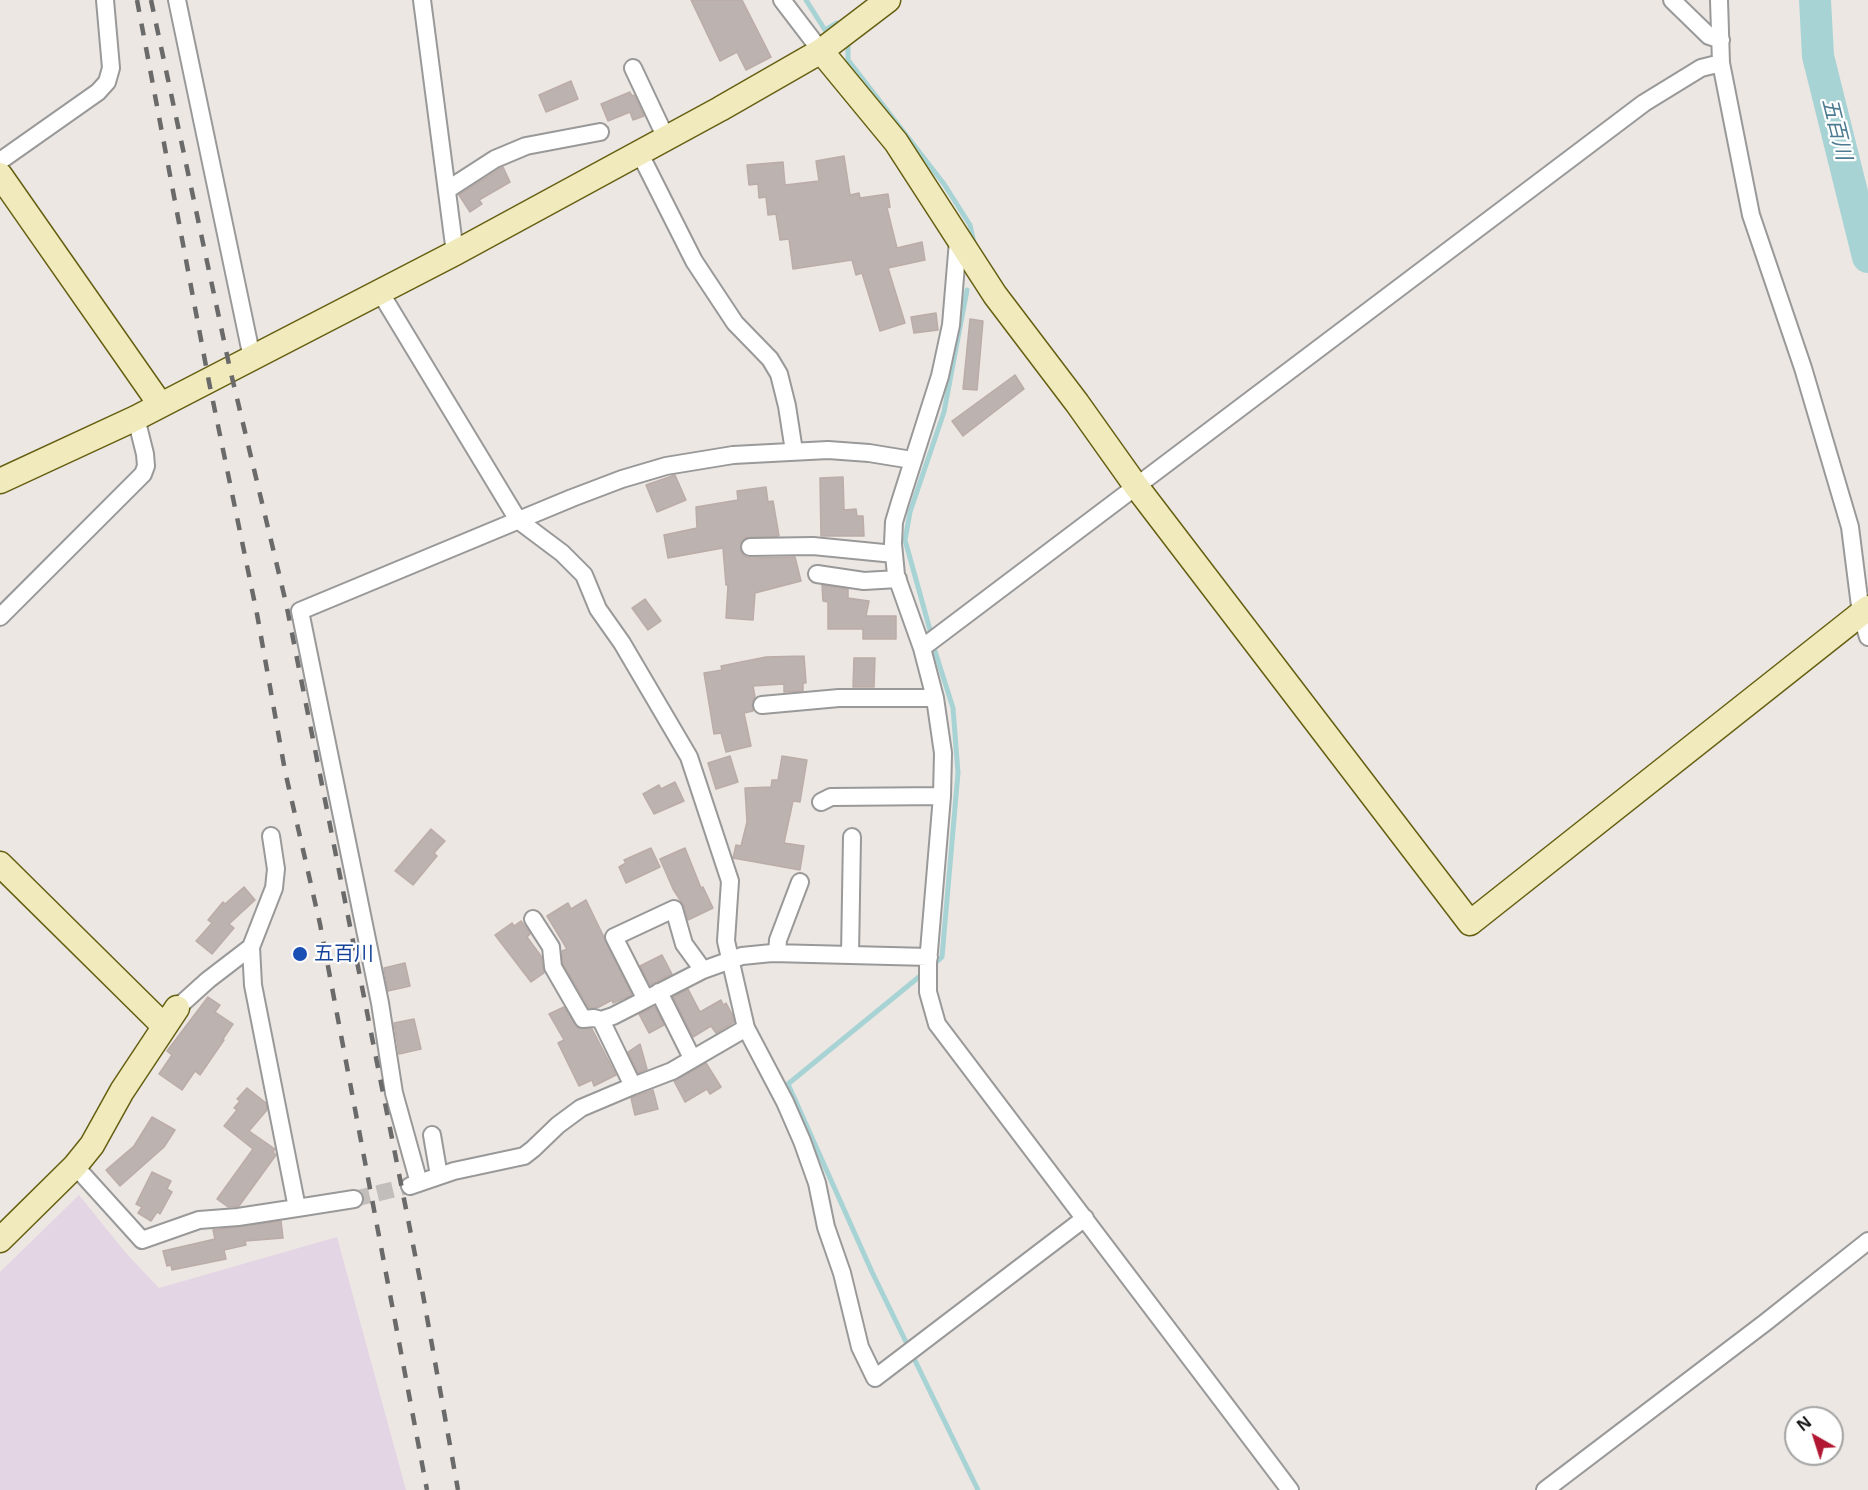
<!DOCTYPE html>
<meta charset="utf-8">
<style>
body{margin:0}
#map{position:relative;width:1868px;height:1490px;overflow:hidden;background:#ece7e3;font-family:"Noto Sans",sans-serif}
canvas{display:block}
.north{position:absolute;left:1784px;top:1406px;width:60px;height:60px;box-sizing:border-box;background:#fff;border:2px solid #a4a4a4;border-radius:50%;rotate:321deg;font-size:16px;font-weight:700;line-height:24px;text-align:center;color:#1c1c1c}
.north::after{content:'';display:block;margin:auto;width:21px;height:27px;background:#b11732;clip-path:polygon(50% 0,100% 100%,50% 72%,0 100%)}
</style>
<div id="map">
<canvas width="1868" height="1490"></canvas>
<div class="north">N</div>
</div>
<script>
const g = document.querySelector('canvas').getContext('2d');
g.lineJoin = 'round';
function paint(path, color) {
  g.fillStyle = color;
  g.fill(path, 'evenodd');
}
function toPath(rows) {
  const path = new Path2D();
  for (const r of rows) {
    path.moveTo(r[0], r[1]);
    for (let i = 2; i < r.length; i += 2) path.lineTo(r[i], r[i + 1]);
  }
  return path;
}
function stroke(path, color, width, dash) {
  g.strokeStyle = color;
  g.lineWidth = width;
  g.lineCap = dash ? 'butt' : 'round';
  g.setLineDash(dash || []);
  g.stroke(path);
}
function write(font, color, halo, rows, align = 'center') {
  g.font = font + ' "Noto Sans","Noto Sans JP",sans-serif';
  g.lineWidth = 4.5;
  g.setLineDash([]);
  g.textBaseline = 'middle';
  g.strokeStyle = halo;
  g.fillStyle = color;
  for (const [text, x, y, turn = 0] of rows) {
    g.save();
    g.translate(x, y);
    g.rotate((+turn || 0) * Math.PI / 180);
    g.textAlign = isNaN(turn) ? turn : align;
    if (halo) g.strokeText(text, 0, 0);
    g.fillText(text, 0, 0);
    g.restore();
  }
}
const industrial = toPath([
 [79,1195,126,1253,159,1288,337,1237,406,1490,0,1490,0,1272]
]);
const stream = toPath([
 [806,0,825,30,837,23],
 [848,40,848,60,944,184,970,225,975,247],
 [930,630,905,540,910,512,944,412,967,290],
 [932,966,942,957,958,773,953,708,935,651],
 [925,972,788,1084,872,1272,978,1490]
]);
const river = toPath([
 [1815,0,1818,56,1868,257]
]);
const building = toPath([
 [691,0,742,0,771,57,746,70,737,52,720,61,691,0],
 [571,81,578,99,546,112,539,95,571,81],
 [630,92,632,96,634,95,644,116,633,120,630,112,608,121,601,104,630,92],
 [844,156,850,195,859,193,860,198,888,194,890,207,887,208,897,248,922,242,925,260,888,268,905,323,880,331,862,273,856,275,852,260,793,269,789,239,780,240,776,214,768,215,766,197,759,198,758,184,749,185,747,165,783,162,785,185,819,181,816,161,844,156],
 [503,167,510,182,479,200,482,204,470,212,459,195,503,167],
 [936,313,938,330,914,333,911,317,936,313],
 [970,319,983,321,977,390,963,389,970,319],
 [1015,375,1024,389,963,436,952,421,1015,375],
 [675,475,686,500,657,512,646,485,675,475],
 [843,477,844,510,856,509,857,516,863,516,864,536,821,536,820,478,843,477],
 [766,487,768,502,773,501,779,536,745,538,741,542,741,552,744,556,750,558,795,557,801,581,755,593,753,620,726,618,728,585,726,585,723,548,668,558,664,535,697,528,696,507,738,500,737,491,766,487],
 [822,585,848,589,848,598,869,601,866,616,896,616,896,639,863,639,863,629,828,629,828,602,823,601,822,585],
 [645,599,661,621,648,630,632,608,645,599],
 [804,656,806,683,803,683,803,691,784,692,784,684,753,686,755,697,752,705,753,711,744,713,751,746,726,752,721,733,714,734,704,673,722,670,721,666,766,657,804,656],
 [854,658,875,658,874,687,853,687,854,658],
 [730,756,738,782,716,789,708,763,730,756],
 [782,756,807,760,800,802,793,801,784,843,804,846,800,870,733,858,736,845,741,846,747,822,745,788,771,787,772,780,778,780,782,756],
 [675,782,684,801,654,814,643,794,659,785,661,789,675,782],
 [431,829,445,841,434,853,437,856,413,885,395,871,431,829],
 [651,848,660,867,626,883,619,867,626,863,624,860,651,848],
 [685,848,701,888,703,887,713,908,688,920,684,906,673,889,660,859,685,848],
 [244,887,255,900,229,924,234,928,212,954,196,941,212,923,208,920,223,902,225,904,244,887],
 [586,900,632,995,613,1003,612,1000,597,1008,589,1008,563,964,562,951,567,949,547,916,568,903,571,909,586,900],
 [521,921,530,934,527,937,541,956,544,973,531,982,495,935,512,923,514,926,521,921],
 [662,955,672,974,650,985,640,966,662,955],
 [405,963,410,986,388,991,384,968,405,963],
 [688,989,700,1012,721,1000,723,1005,726,1003,732,1014,734,1022,716,1033,711,1026,693,1037,673,997,688,989],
 [208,997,220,1005,215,1012,233,1024,223,1039,224,1040,200,1075,195,1071,182,1090,159,1074,172,1055,167,1051,208,997],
 [564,1007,578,1028,592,1029,616,1075,594,1086,592,1080,579,1086,558,1043,564,1040,549,1014,564,1007],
 [655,1007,664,1025,649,1033,639,1014,655,1007],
 [414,1019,421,1049,399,1054,394,1023,414,1019],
 [640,1044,647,1069,638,1073,628,1052,640,1044],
 [706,1063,721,1087,710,1094,707,1089,685,1102,674,1081,706,1063],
 [247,1088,266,1103,267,1110,249,1131,275,1149,273,1152,276,1155,239,1206,228,1207,217,1199,253,1149,224,1126,237,1110,234,1108,240,1101,237,1099,247,1088],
 [653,1090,658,1109,635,1115,631,1098,653,1090],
 [152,1117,175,1130,164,1147,120,1186,106,1170,134,1146,152,1117],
 [152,1172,171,1181,167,1189,172,1192,160,1214,157,1212,151,1221,138,1213,142,1207,136,1204,152,1172],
 [281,1221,283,1238,245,1241,246,1245,224,1250,226,1259,172,1270,171,1265,167,1266,163,1251,215,1239,213,1230,281,1221]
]);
const streetTunnel = toPath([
 [354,1199,408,1186]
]);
const street = toPath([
 [177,0,252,358],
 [422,0,455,253],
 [782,0,821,51],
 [1672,0,1709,36,1721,40],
 [1719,0,1721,63,1751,215,1803,368,1850,527,1861,614,1868,637],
 [633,68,666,138],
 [639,152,694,261,735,323,770,359,779,374,787,406,794,451],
 [0,161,98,92,107,82,111,68,105,0],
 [447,190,495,159,526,146,600,132],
 [958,241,951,325,940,376,900,502,894,522,893,544,896,575,922,648,935,698,943,753,942,796,928,963,928,992,937,1024,1290,1490],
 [380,292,518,520,562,553,584,575,598,609,622,643,689,757,730,881,726,941,746,1028,672,1071,633,1086,581,1108,558,1125,533,1149,524,1156,454,1171,410,1186],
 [750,547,813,546,894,554],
 [817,574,864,581,898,579],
 [0,617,143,474,146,466,145,454,136,418],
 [922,648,1644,103,1701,68,1721,63],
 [762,705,839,698,935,698],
 [821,802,831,797,942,796],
 [533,919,551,947,553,967,583,1019,594,1018,601,1020,613,1016,703,970,742,956,772,953,929,957],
 [777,953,778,940,800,882],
 [850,955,852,837],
 [659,992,692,1058],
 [645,998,614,937,674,909,684,944,703,970],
 [177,1008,208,980,251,947,274,888,276,869,271,836],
 [601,1020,633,1086],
 [746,1028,785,1102,802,1141,817,1183,826,1227,842,1273,860,1347,875,1378,1085,1218],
 [432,1135,439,1176],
 [75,1166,142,1240,199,1220,238,1217,297,1208,253,985,251,947],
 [419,1183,394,1093,380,1003,300,611,572,498,622,479,666,466,733,455,828,450,869,453,912,460],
 [297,1208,354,1199],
 [1545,1490,1766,1322,1868,1241]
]);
const secondary = toPath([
 [821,51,896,142,995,295,1077,403,1136,486,1470,923,1868,608],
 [0,175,160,404],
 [0,481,136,418,455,253,720,109,821,51,888,0],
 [0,864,164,1026],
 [0,1240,75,1166,92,1145,122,1091,177,1008]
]);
const rail = toPath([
 [137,0,209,382,257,614,285,771,320,924,427,1490],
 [151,0,230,369,286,603,423,1295,458,1490]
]);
const markers = [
 [300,954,8,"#1a4fb4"]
];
const transitNames = [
 ["五百川",314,954]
];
const waterNames = [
 ["五百川",1836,129,76]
];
paint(industrial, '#e4d5e4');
stroke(stream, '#a8d3d5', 5);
stroke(river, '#a8d3d5', 32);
paint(building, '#bcb2b0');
stroke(building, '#bcaca7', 1.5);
stroke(streetTunnel, '#c2bebb', 16, [16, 8]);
stroke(street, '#999', 20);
stroke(secondary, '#655f11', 27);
stroke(street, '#fff', 16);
stroke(secondary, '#f1eabc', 24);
stroke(rail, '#6a6a6a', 4.5, [12, 12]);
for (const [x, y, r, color] of markers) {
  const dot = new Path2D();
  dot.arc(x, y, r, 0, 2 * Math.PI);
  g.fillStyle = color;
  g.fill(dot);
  stroke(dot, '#fff', 2);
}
write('20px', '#164399', '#fff', transitNames, 'left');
write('italic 21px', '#4d7b91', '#fff', waterNames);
</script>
